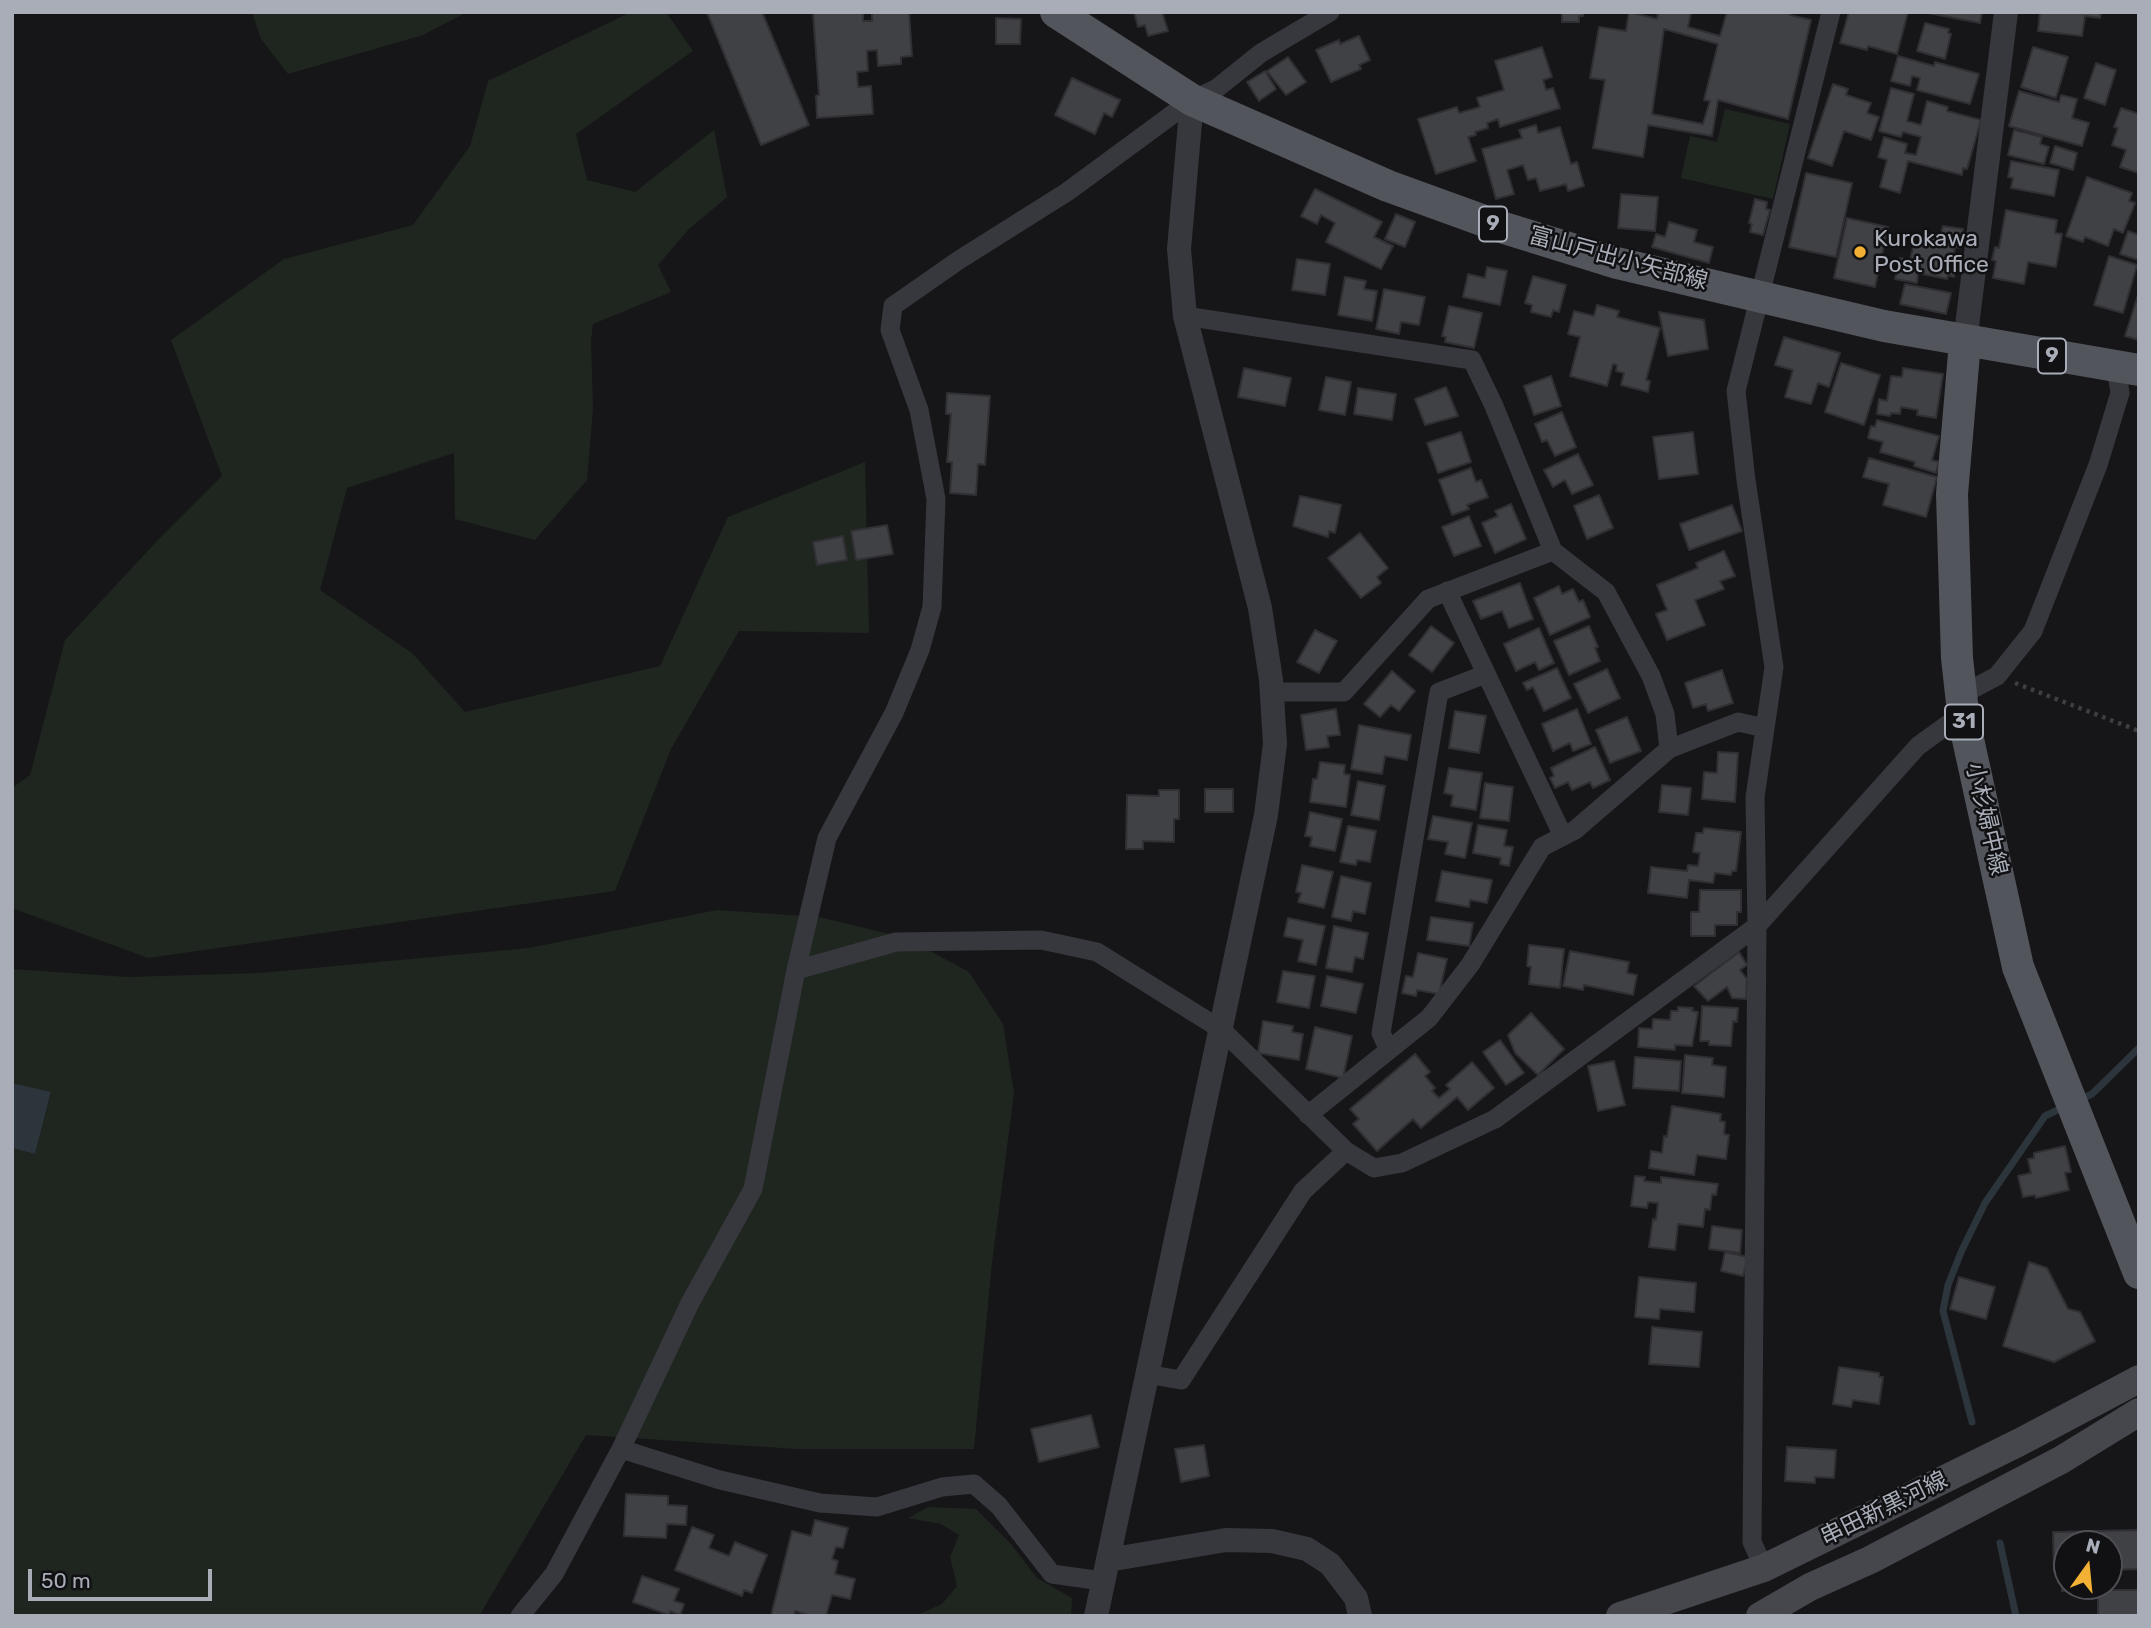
<!DOCTYPE html>
<meta charset="utf-8">
<style>
body{margin:0}
#map{position:relative;width:2151px;height:1628px;overflow:hidden;background:#161618;font-family:Rubik,sans-serif}
canvas{display:block}
.frame{position:absolute;inset:0;border:14px solid #a8adb8;pointer-events:none}
.north{position:absolute;left:2053px;top:1530px;width:70px;height:70px;box-sizing:border-box;background:#111113;border:2px solid #4d4f55;border-radius:50%;rotate:15deg;font-size:19px;font-weight:700;line-height:28px;text-align:center;color:#a8adb8}
.north::after{content:'';display:block;margin:auto;width:24px;height:32px;background:#f2b134;clip-path:polygon(50% 0,100% 100%,50% 72%,0 100%)}
.scale{position:absolute;left:28px;top:1569px;width:184px;height:32px;box-sizing:border-box;border:4px solid #a8adb8;border-top:0;padding-left:9px;font-size:21px;line-height:24px;white-space:nowrap;color:#a8adb8;-webkit-text-stroke:5px #111113;paint-order:stroke}
</style>
<div id="map">
<canvas width="2151" height="1628"></canvas>
<div class="frame"></div>
<div class="north">N</div>
<div class="scale">50 m</div>
</div>
<script>
const g = document.querySelector('canvas').getContext('2d');
g.lineJoin = 'round';
function paint(path, color) {
  g.fillStyle = color;
  g.fill(path, 'evenodd');
}
function toPath(rows) {
  const path = new Path2D();
  for (const r of rows) {
    path.moveTo(r[0], r[1]);
    for (let i = 2; i < r.length; i += 2) path.lineTo(r[i], r[i + 1]);
  }
  return path;
}
function stroke(path, color, width, dash) {
  g.strokeStyle = color;
  g.lineWidth = width;
  g.lineCap = dash ? 'butt' : 'round';
  g.setLineDash(dash || []);
  g.stroke(path);
}
function write(font, color, halo, rows, align = 'center') {
  g.font = font + ' Rubik,"Noto Sans JP",sans-serif';
  g.lineWidth = 5;
  g.setLineDash([]);
  g.textBaseline = 'middle';
  g.strokeStyle = halo;
  g.fillStyle = color;
  for (const [text, x, y, turn = 0] of rows) {
    g.save();
    g.translate(x, y);
    g.rotate((+turn || 0) * Math.PI / 180);
    g.textAlign = isNaN(turn) ? turn : align;
    if (halo) g.strokeText(text, 0, 0);
    g.fillText(text, 0, 0);
    g.restore();
  }
}
const green = toPath([
 [252,12,467,12,423,35,288,74,261,39],
 [631,12,666,12,693,51,576,134,587,180,635,192,714,130,727,197,689,229,658,265,671,292,593,324,591,341,593,409,587,480,535,540,455,519,454,453,347,488,320,590,412,653,465,712,660,666,728,517,865,462,869,633,739,631,671,749,615,891,148,958,12,908,12,788,30,775,65,640,157,541,222,476,171,340,284,259,413,225,470,146,488,81],
 [1725,109,1790,124,1773,199,1681,178,1690,136,1717,142],
 [717,910,819,917,906,938,969,972,1003,1024,1014,1093,992,1263,974,1449,797,1449,586,1435,479,1616,12,1616,12,1148,35,1154,51,1093,12,1083,12,969,128,977,260,973,529,948],
 [928,1507,976,1509,1011,1544,1037,1578,1072,1598,1071,1616,915,1616,942,1604,957,1586,950,1557,959,1535,941,1524,908,1518]
]);
const water = toPath([
 [12,1083,51,1092,35,1154,12,1148]
]);
const stream = toPath([
 [2079,1100,2092,1094,2139,1048],
 [1972,1422,1943,1311,1948,1285,1962,1250,1985,1203,2045,1116,2066,1106],
 [2000,1543,2016,1616]
]);
const building = toPath([
 [707,12,762,12,809,125,761,145,707,12],
 [813,12,863,12,863,21,872,21,872,12,909,12,912,56,901,57,901,64,878,66,877,50,867,51,868,71,857,72,858,87,871,86,873,114,817,118,816,96,819,95,813,12],
 [1134,12,1162,12,1168,31,1148,36,1145,25,1138,27,1134,12],
 [1562,12,1583,12,1583,16,1579,16,1579,22,1562,22,1562,12],
 [1629,12,1657,19,1658,14,1652,12,1691,12,1688,27,1720,36,1727,12,1791,12,1790,15,1811,20,1788,119,1718,100,1712,136,1648,125,1643,157,1593,148,1605,80,1590,78,1599,27,1626,31,1629,12],
 [1664,29,1718,44,1704,100,1710,101,1703,124,1652,114,1664,29],
 [1849,12,1908,12,1897,54,1868,46,1867,50,1840,43,1849,12],
 [1923,12,1982,12,1980,23,1923,12],
 [2040,12,2101,12,2100,18,2085,16,2082,36,2038,31,2040,12],
 [996,18,1021,19,1020,44,996,44,996,18],
 [1925,23,1949,29,1948,33,1951,34,1945,59,1917,51,1925,23],
 [1359,36,1370,60,1359,65,1361,69,1331,82,1316,50,1339,40,1340,44,1359,36],
 [1542,47,1552,77,1543,80,1546,90,1553,88,1560,108,1500,127,1498,119,1487,123,1488,128,1475,132,1476,135,1468,137,1476,161,1436,174,1418,119,1457,107,1459,113,1480,107,1477,98,1504,90,1495,61,1542,47],
 [2033,47,2068,57,2056,98,2021,87,2033,47],
 [1898,56,1934,66,1935,62,1979,74,1970,104,1917,90,1920,78,1912,76,1910,86,1891,81,1898,56],
 [1288,57,1306,82,1286,95,1267,71,1288,57],
 [2096,63,2116,70,2105,105,2084,98,2096,63],
 [1265,71,1276,89,1259,101,1247,82,1265,71],
 [1072,78,1120,100,1112,117,1104,113,1095,134,1055,115,1072,78],
 [1833,84,1848,89,1846,95,1871,103,1867,113,1879,117,1871,140,1844,131,1832,166,1808,158,1833,84],
 [1891,88,1914,94,1907,121,1921,125,1927,101,1948,107,1947,111,1981,120,1967,169,1963,168,1962,175,1908,161,1900,193,1880,187,1887,160,1878,157,1884,137,1907,144,1905,153,1916,155,1921,137,1903,132,1901,137,1879,131,1891,88],
 [2019,91,2059,102,2061,95,2077,99,2072,118,2089,123,2082,146,2009,126,2019,91],
 [2121,108,2139,114,2139,173,2120,167,2126,150,2112,145,2118,128,2114,127,2121,108],
 [1536,125,1538,133,1560,127,1571,164,1577,162,1584,186,1568,191,1566,184,1540,191,1536,178,1528,180,1523,165,1507,170,1514,194,1496,199,1482,149,1522,138,1519,130,1536,125],
 [2014,130,2042,137,2040,144,2049,147,2044,164,2008,155,2014,130],
 [2055,146,2077,153,2073,170,2050,163,2055,146],
 [2011,161,2059,170,2054,196,2011,188,2013,178,2008,177,2011,161],
 [1806,173,1852,183,1836,257,1789,247,1806,173],
 [2087,177,2132,193,2129,201,2135,203,2123,233,2114,229,2108,246,2085,237,2083,242,2066,236,2087,177],
 [1315,189,1382,222,1374,237,1393,246,1381,269,1326,242,1335,223,1321,215,1317,224,1301,216,1315,189],
 [1621,194,1658,197,1655,231,1618,228,1621,194],
 [1755,199,1767,202,1766,209,1770,210,1763,235,1750,232,1752,224,1749,223,1755,199],
 [2006,210,2057,220,2055,233,2062,234,2056,267,2028,262,2024,284,1993,278,1996,261,1992,260,1995,247,1999,248,2006,210],
 [1396,214,1415,222,1405,247,1385,239,1396,214],
 [1847,218,1888,227,1875,287,1834,278,1847,218],
 [1669,222,1697,230,1694,242,1713,247,1709,263,1652,247,1656,234,1665,237,1669,222],
 [1943,226,1963,229,1960,248,1955,247,1952,263,1957,264,1954,277,1948,275,1947,279,1918,273,1917,283,1895,279,1900,258,1910,260,1914,244,1926,246,1928,236,1940,238,1943,226],
 [2128,231,2139,235,2139,260,2120,254,2128,231],
 [2109,256,2137,265,2123,313,2094,305,2109,256],
 [1297,259,1330,264,1325,295,1292,290,1297,259],
 [1487,267,1507,271,1500,305,1463,297,1468,274,1485,278,1487,267],
 [1533,276,1566,285,1559,312,1553,310,1551,317,1531,312,1532,305,1525,303,1533,276],
 [1345,277,1366,281,1364,289,1377,291,1372,321,1338,315,1345,277],
 [1905,284,1951,293,1946,314,1900,304,1905,284],
 [1384,289,1425,297,1419,325,1401,322,1399,334,1376,329,1384,289],
 [2139,292,2139,340,2125,336,2139,292],
 [1597,305,1619,311,1617,317,1660,328,1646,380,1650,381,1648,392,1621,385,1624,373,1616,371,1617,365,1613,364,1607,386,1570,376,1580,337,1568,334,1574,311,1594,316,1597,305],
 [1449,306,1482,313,1474,348,1445,342,1446,337,1442,336,1449,306],
 [1659,312,1704,320,1708,349,1668,356,1659,312],
 [1784,337,1840,353,1829,387,1818,383,1811,404,1785,397,1793,370,1775,365,1784,337],
 [1841,363,1880,375,1864,425,1825,412,1841,363],
 [1244,368,1291,378,1285,406,1238,397,1244,368],
 [1903,368,1943,374,1936,418,1917,415,1918,410,1901,407,1900,414,1891,413,1890,416,1877,414,1879,399,1887,401,1891,376,1902,377,1903,368],
 [1551,376,1561,406,1534,415,1524,386,1551,376],
 [1326,377,1351,382,1345,415,1319,410,1326,377],
 [1446,387,1458,416,1425,425,1415,399,1446,387],
 [1358,388,1396,394,1392,420,1354,414,1358,388],
 [947,393,990,396,985,465,978,464,976,495,950,493,952,462,947,462,951,414,946,414,947,393],
 [1562,412,1576,447,1555,456,1547,440,1542,442,1535,424,1562,412],
 [1877,420,1939,436,1932,460,1939,462,1936,473,1914,466,1915,462,1880,452,1883,442,1868,438,1871,426,1875,427,1877,420],
 [1461,432,1471,462,1438,473,1427,443,1461,432],
 [1693,432,1698,474,1659,479,1653,437,1693,432],
 [1578,454,1593,485,1572,494,1565,480,1553,487,1544,470,1578,454],
 [1869,458,1937,477,1926,517,1883,505,1889,484,1863,477,1869,458],
 [1471,468,1476,482,1481,480,1488,497,1467,505,1469,509,1452,515,1439,480,1471,468],
 [1599,495,1613,528,1587,539,1574,506,1599,495],
 [1300,496,1341,505,1335,533,1329,531,1328,537,1293,526,1300,496],
 [1511,504,1526,539,1495,553,1482,523,1498,516,1495,511,1511,504],
 [1732,505,1742,531,1689,550,1680,524,1732,505],
 [1469,516,1481,546,1454,556,1442,527,1469,516],
 [887,525,893,554,856,560,851,531,887,525],
 [1360,533,1388,568,1377,577,1381,583,1361,598,1328,558,1360,533],
 [843,536,847,560,817,565,813,542,843,536],
 [1724,551,1735,576,1720,581,1724,589,1695,600,1705,625,1667,640,1656,614,1667,610,1657,585,1698,568,1696,563,1724,551],
 [1520,583,1533,619,1509,628,1502,611,1481,619,1473,601,1520,583],
 [1559,586,1562,594,1573,589,1579,602,1583,600,1590,617,1550,635,1534,598,1559,586],
 [1431,626,1454,643,1432,672,1409,655,1431,626],
 [1589,626,1598,647,1595,648,1600,661,1569,675,1554,641,1589,626],
 [1539,628,1554,663,1539,670,1535,662,1516,671,1504,644,1539,628],
 [1315,630,1337,641,1319,673,1297,662,1315,630],
 [1557,668,1571,698,1544,711,1533,687,1527,690,1523,683,1557,668],
 [1607,669,1620,698,1588,713,1574,684,1607,669],
 [1722,670,1733,703,1708,711,1706,704,1693,708,1685,683,1722,670],
 [1392,671,1415,691,1399,711,1391,705,1380,717,1364,704,1392,671],
 [1336,709,1340,735,1327,736,1329,747,1306,750,1301,715,1336,709],
 [1577,709,1591,744,1573,751,1570,743,1553,751,1542,724,1577,709],
 [1455,711,1486,716,1479,753,1449,748,1455,711],
 [1627,717,1641,751,1610,763,1596,730,1627,717],
 [1359,725,1411,735,1407,760,1385,756,1382,774,1351,769,1359,725],
 [1595,747,1610,780,1593,788,1590,782,1572,790,1568,782,1555,788,1550,778,1554,776,1551,768,1595,747],
 [1718,752,1738,753,1735,802,1702,799,1704,772,1717,773,1718,752],
 [1320,762,1345,765,1344,774,1350,775,1346,807,1310,802,1313,779,1317,779,1320,762],
 [1449,768,1482,773,1476,810,1451,806,1453,795,1444,793,1449,768],
 [1358,781,1385,786,1379,820,1351,815,1358,781],
 [1485,783,1513,787,1509,821,1480,818,1485,783],
 [1662,785,1691,788,1688,815,1659,812,1662,785],
 [1205,789,1233,789,1233,812,1205,812,1205,789],
 [1159,790,1179,790,1179,819,1174,819,1174,842,1143,841,1143,849,1126,849,1127,795,1159,796,1159,790],
 [1310,812,1342,819,1335,851,1310,846,1312,837,1305,836,1310,812],
 [1433,816,1472,823,1465,858,1445,854,1448,842,1428,839,1433,816],
 [1478,825,1507,830,1504,846,1513,847,1509,866,1500,864,1501,858,1473,853,1478,825],
 [1348,826,1376,831,1370,862,1357,860,1356,865,1340,862,1348,826],
 [1704,828,1741,832,1736,871,1732,871,1731,875,1715,873,1713,883,1689,880,1687,898,1648,893,1651,867,1687,871,1688,865,1698,866,1700,853,1693,852,1696,833,1703,833,1704,828],
 [1302,865,1333,872,1324,908,1298,902,1301,893,1296,892,1302,865],
 [1442,871,1492,880,1487,903,1470,900,1469,907,1436,901,1442,871],
 [1341,876,1371,883,1365,914,1353,911,1351,921,1332,917,1341,876],
 [1700,890,1741,890,1741,912,1737,912,1737,925,1715,925,1715,936,1691,936,1691,912,1699,912,1700,890],
 [1431,917,1473,923,1469,946,1427,940,1431,917],
 [1288,918,1325,926,1316,965,1298,961,1303,940,1284,936,1288,918],
 [1334,926,1368,933,1363,959,1355,957,1352,972,1326,968,1334,926],
 [1529,945,1564,949,1560,988,1529,984,1531,967,1527,966,1529,945],
 [1570,951,1629,962,1627,973,1637,975,1633,995,1584,985,1583,990,1563,986,1570,951],
 [1739,952,1747,965,1740,970,1747,979,1746,999,1732,998,1727,987,1708,1001,1694,986,1739,952],
 [1418,953,1447,959,1439,994,1417,990,1416,996,1402,993,1406,976,1413,977,1418,953],
 [1283,971,1315,976,1309,1008,1277,1002,1283,971],
 [1327,976,1363,984,1356,1013,1321,1006,1327,976],
 [1702,1006,1738,1008,1737,1022,1733,1021,1731,1046,1709,1045,1709,1041,1700,1041,1702,1006],
 [1678,1007,1693,1008,1692,1011,1698,1012,1692,1046,1675,1045,1675,1050,1638,1047,1639,1028,1652,1029,1653,1019,1670,1020,1671,1011,1678,1011,1678,1007],
 [1531,1013,1564,1049,1538,1075,1515,1053,1508,1035,1531,1013],
 [1263,1021,1293,1026,1292,1032,1303,1034,1299,1060,1258,1053,1263,1021],
 [1315,1027,1352,1036,1343,1078,1306,1069,1315,1027],
 [1500,1040,1524,1073,1506,1085,1483,1052,1500,1040],
 [1415,1054,1430,1072,1425,1076,1435,1088,1432,1091,1439,1098,1450,1089,1446,1085,1472,1062,1494,1088,1468,1110,1457,1097,1421,1128,1413,1119,1377,1151,1353,1124,1359,1119,1350,1109,1415,1054],
 [1685,1055,1713,1058,1712,1065,1726,1067,1724,1097,1682,1093,1685,1055],
 [1635,1057,1681,1061,1679,1091,1633,1088,1635,1057],
 [1614,1061,1625,1105,1598,1111,1588,1066,1614,1061],
 [1672,1106,1721,1114,1720,1121,1725,1122,1724,1134,1729,1135,1726,1159,1697,1155,1694,1175,1649,1168,1651,1151,1662,1153,1664,1136,1667,1137,1672,1106],
 [2065,1146,2071,1172,2065,1173,2069,1190,2036,1198,2035,1195,2023,1197,2018,1176,2031,1173,2028,1159,2034,1158,2034,1153,2065,1146],
 [1635,1176,1645,1177,1644,1181,1661,1183,1661,1177,1718,1184,1716,1195,1712,1194,1710,1210,1705,1209,1703,1227,1678,1224,1675,1250,1649,1247,1653,1219,1656,1220,1658,1203,1648,1202,1647,1208,1631,1206,1635,1176],
 [1712,1226,1742,1230,1740,1253,1709,1249,1712,1226],
 [1725,1252,1748,1257,1743,1276,1721,1271,1725,1252],
 [2029,1262,2047,1268,2068,1309,2080,1312,2095,1341,2054,1362,2003,1346,2029,1262],
 [1639,1277,1696,1283,1694,1312,1660,1309,1659,1319,1635,1317,1639,1277],
 [1959,1277,1995,1287,1986,1319,1950,1309,1959,1277],
 [1652,1327,1702,1332,1699,1367,1649,1364,1652,1327],
 [1839,1367,1879,1373,1879,1377,1883,1377,1879,1404,1853,1400,1851,1407,1833,1404,1839,1367],
 [1091,1415,1099,1447,1039,1462,1031,1429,1091,1415],
 [1204,1445,1209,1476,1181,1482,1175,1449,1204,1445],
 [1787,1447,1836,1450,1834,1478,1815,1477,1815,1483,1785,1481,1787,1447],
 [626,1494,668,1496,668,1505,687,1506,686,1525,667,1524,666,1538,624,1536,626,1494],
 [815,1520,848,1528,843,1548,836,1547,832,1559,838,1561,835,1574,855,1579,850,1599,832,1595,826,1616,812,1616,795,1611,794,1616,771,1616,792,1531,811,1536,815,1520],
 [692,1527,714,1535,709,1548,729,1556,735,1542,767,1555,752,1593,744,1590,742,1596,675,1570,692,1527],
 [2139,1530,2139,1569,2109,1570,2109,1544,2067,1544,2067,1570,2054,1571,2053,1532,2139,1530],
 [642,1576,679,1589,674,1601,684,1604,680,1615,670,1611,669,1615,633,1602,642,1576],
 [2062,1579,2067,1579,2067,1586,2088,1586,2088,1590,2062,1591,2062,1579],
 [2098,1590,2139,1590,2139,1616,2098,1616,2098,1590]
]);
const path = toPath([
 [2015,683,2139,731]
]);
const minor = toPath([
 [1185,316,1472,360,1494,406,1553,551,1606,592,1651,676,1665,714,1669,749,1738,722,1765,728],
 [1447,591,1563,836],
 [1272,692,1344,692,1428,599,1553,551],
 [1961,695,1997,676,2033,631,2098,465,2120,393,2116,367],
 [796,970,896,942,1041,940,1097,952,1222,1030,1346,1151,1374,1168,1402,1163,1495,1119,1757,926,1918,746,1947,725,1964,721],
 [1389,1050,1381,1033,1439,692,1486,674],
 [1308,1115,1429,1018,1470,965,1542,847,1575,830,1669,749],
 [1146,1374,1181,1380,1303,1191,1346,1151],
 [621,1449,720,1480,820,1503,877,1507,942,1487,974,1484,999,1506,1052,1574,1102,1581],
 [1764,1568,1752,1542,1757,926,1755,797,1774,667,1746,480,1736,391,1831,12],
 [520,1616,554,1574,621,1449,690,1303,753,1189,796,970,827,838,894,713,920,650,932,607,936,499,919,410,890,330,893,306,959,260,1067,192,1192,100,1216,89,1261,53,1330,12]
]);
const tertiary = toPath([
 [1965,342,2006,12],
 [1108,1560,1226,1540,1272,1541,1307,1549,1330,1564,1356,1598,1360,1616],
 [1096,1616,1266,815,1275,744,1271,680,1260,608,1185,316,1179,249,1192,100]
]);
const secondary = toPath([
 [1620,1616,1764,1568,2020,1442,2139,1379],
 [1760,1616,1810,1587,1870,1560,2061,1460,2139,1412]
]);
const primary = toPath([
 [1056,12,1192,100,1388,186,1501,227,1617,263,1884,326,2139,370],
 [1965,342,1952,494,1957,658,1964,721,2018,967,2139,1273]
]);
const markers = [
 [1860,252,7,"#f2b134"]
];
const shields = [
 [1493,224,28],
 [2052,356,28],
 [1964,722,38]
];
const shieldNames = [
 ["9",1493,224],
 ["9",2052,356],
 ["31",1964,722]
];
const poiNames = [
 ["Kurokawa",1874,239],
 ["Post Office",1874,265]
];
const streetNames = [
 ["富山戸出小矢部線",1618,259,15],
 ["小杉婦中線",1986,819,77],
 ["串田新黒河線",1884,1509,-26]
];
paint(green, '#1e261f');
paint(water, '#2c353c');
stroke(stream, '#2c353c', 7);
paint(building, '#404145');
stroke(building, '#303034', 2);
stroke(path, '#3d3f44', 4.5, [3.5, 5]);
stroke(minor, '#37383d', 19);
stroke(tertiary, '#37383d', 24);
stroke(secondary, '#45474d', 28);
stroke(primary, '#53555c', 32);
for (const [x, y, r, color] of markers) {
  const dot = new Path2D();
  dot.arc(x, y, r, 0, 2 * Math.PI);
  g.fillStyle = color;
  g.fill(dot);
  stroke(dot, '#111113', 2.5);
}
for (const [x, y, w] of shields) {
  const box = new Path2D();
  box.roundRect(x - w / 2, y - 17.5, w, 35, 5);
  g.fillStyle = '#111113';
  g.fill(box);
  stroke(box, '#a8adb8', 2);
}
write('bold 21px', '#a8adb8', null, shieldNames);
write('23px', '#a8adb8', '#111113', poiNames, 'left');
write('23px', '#a8adb8', '#111113', streetNames);
</script>
